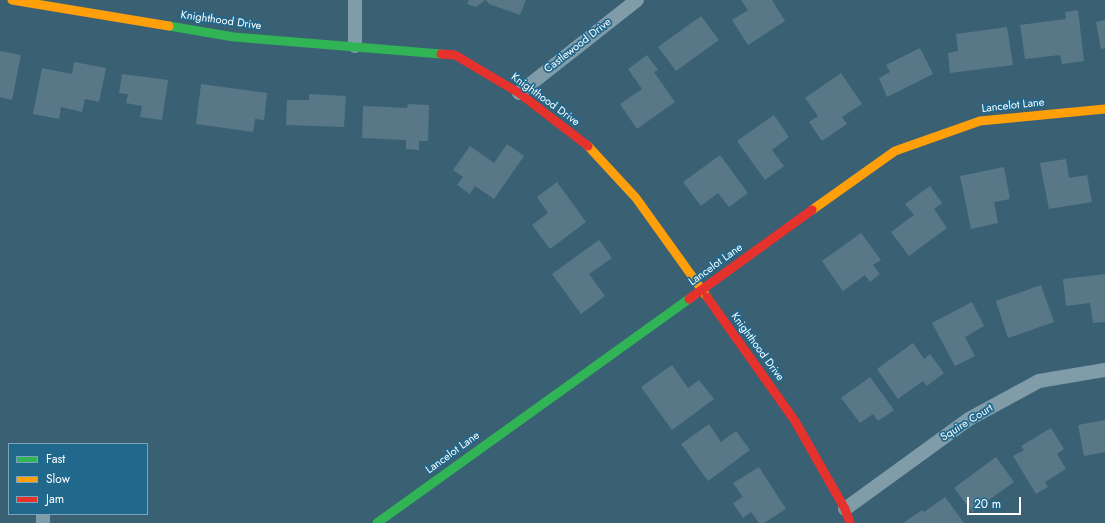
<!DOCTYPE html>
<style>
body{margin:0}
#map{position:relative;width:1105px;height:523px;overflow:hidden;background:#3a6074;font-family:Jost,sans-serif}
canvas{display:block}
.legend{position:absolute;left:8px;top:443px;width:140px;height:72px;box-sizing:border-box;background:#21688d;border:1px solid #7aa4bb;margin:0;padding:5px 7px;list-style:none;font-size:12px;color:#fff}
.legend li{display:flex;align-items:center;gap:8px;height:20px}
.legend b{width:20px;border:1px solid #7aa4bb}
.scale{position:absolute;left:967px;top:497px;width:54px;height:18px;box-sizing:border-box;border:2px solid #fff;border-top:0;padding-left:5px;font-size:12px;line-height:14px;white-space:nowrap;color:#fff;-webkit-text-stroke:3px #21688d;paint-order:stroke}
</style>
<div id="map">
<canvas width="1105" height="523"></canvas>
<ul class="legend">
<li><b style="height:5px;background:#30b455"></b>Fast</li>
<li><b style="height:5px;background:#ff9f0a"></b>Slow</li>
<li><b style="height:5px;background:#e5322d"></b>Jam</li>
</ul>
<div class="scale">20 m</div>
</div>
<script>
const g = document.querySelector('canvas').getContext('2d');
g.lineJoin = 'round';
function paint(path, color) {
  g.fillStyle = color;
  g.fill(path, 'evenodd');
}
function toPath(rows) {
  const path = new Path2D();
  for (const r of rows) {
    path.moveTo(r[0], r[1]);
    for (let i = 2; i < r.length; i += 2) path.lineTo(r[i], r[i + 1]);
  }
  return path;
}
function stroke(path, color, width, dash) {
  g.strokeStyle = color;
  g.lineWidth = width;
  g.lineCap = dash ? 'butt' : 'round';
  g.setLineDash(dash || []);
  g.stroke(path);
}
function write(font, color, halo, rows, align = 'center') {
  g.font = font + ' Jost,sans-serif';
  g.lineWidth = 3.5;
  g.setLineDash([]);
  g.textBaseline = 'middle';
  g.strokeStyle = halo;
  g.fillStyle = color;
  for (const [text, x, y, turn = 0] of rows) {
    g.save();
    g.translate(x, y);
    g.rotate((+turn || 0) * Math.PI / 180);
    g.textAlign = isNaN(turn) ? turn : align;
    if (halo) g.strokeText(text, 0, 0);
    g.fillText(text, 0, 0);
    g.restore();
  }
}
const building = toPath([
 [469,0,485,0,476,7,467,4],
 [486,0,526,0,520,15,489,4],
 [741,0,772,0,785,21,748,45,732,20,748,10],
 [1078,10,1084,61,1062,64,1060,55,1025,59,1020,25,1066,19,1065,12],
 [701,16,719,40,676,71,658,47],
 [1105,20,1105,48,1101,49,1096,22],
 [1007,27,1013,65,950,73,948,53,958,51,956,34],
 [920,48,933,74,887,97,879,78,890,72,886,65],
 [0,51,21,55,12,100,0,97],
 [647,55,658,70,654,72,675,102,637,129,620,104,642,89,628,69],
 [74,62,106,68,99,102,85,99,82,112,61,107,59,119,33,114,42,68,72,74],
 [841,73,862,104,842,117,847,124,822,141,809,122,818,116,805,98],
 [122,74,168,80,162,120,140,117,142,106,126,103,128,94,119,93],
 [201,84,267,93,264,120,255,119,253,132,196,124],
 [309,94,346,96,344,127,286,125,287,100,309,100],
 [408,104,429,105,428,141,419,141,419,150,406,149,406,140,362,138,363,106,407,108],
 [774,115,789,137,772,150,784,166,765,180,737,141],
 [507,144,524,156,494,199,475,186,470,194,457,185,463,177,453,170,470,146,494,163],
 [720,155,748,193,729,207,718,193,701,206,683,182],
 [1066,159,1069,178,1087,175,1092,202,1049,209,1040,163],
 [1004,167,1010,199,994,202,998,223,971,229,960,176],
 [557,182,586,222,550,249,532,225,548,213,537,197],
 [930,186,942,203,934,209,947,228,909,256,891,232,914,215,905,204],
 [861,233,881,260,873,265,880,274,870,282,865,275,843,291,822,261],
 [599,240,612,258,589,274,605,296,581,314,552,274],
 [1105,274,1105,322,1093,323,1090,303,1066,306,1063,279],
 [1041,285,1054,322,1008,338,996,301],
 [972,302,984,326,965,337,975,356,955,366,932,323],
 [913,343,924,359,930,354,944,373,927,386,923,381,898,399,877,369],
 [672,365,688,388,699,380,714,399,672,430,641,387],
 [870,377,894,410,878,421,873,414,860,423,841,398],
 [1105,420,1105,452,1084,456,1078,425],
 [709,424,721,442,736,431,750,450,708,481,681,444],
 [1051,428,1064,449,1057,454,1066,469,1045,482,1048,487,1036,494,1013,456,1024,450,1021,446],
 [996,457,1014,482,972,512,954,488],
 [759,467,786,509,764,523,759,523,751,512,743,518,733,503,743,497,733,483],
 [945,497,964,523,903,523,922,510,924,512]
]);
const street = toPath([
 [355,46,355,0],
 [519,93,637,0],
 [845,509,969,419,1039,381,1105,370],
 [43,514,43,523]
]);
const fast = toPath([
 [169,26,234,37,441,54],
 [377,523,689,299]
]);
const slow = toPath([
 [12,0,169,26],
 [588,146,636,198,707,297],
 [812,210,895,151,980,121,1105,109]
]);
const jam = toPath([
 [441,54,455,55,519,93,588,146],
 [707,297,795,421,845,509,850,523],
 [689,299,812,210]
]);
const streetNames = [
 ["Knighthood Drive",221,21,8],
 ["Castlewood Drive",578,46,-38],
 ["Knighthood Drive",545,100,36],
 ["Lancelot Lane",1013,106,-6],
 ["Lancelot Lane",716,265,-36],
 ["Knighthood Drive",757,347,54],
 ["Squire Court",967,423,-32],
 ["Lancelot Lane",453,453,-36]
];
paint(building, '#597887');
stroke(street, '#819ca9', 14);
stroke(fast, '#30b455', 9);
stroke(slow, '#ff9f0a', 9);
stroke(jam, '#e5322d', 9);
write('11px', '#fff', '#21688d', streetNames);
</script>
